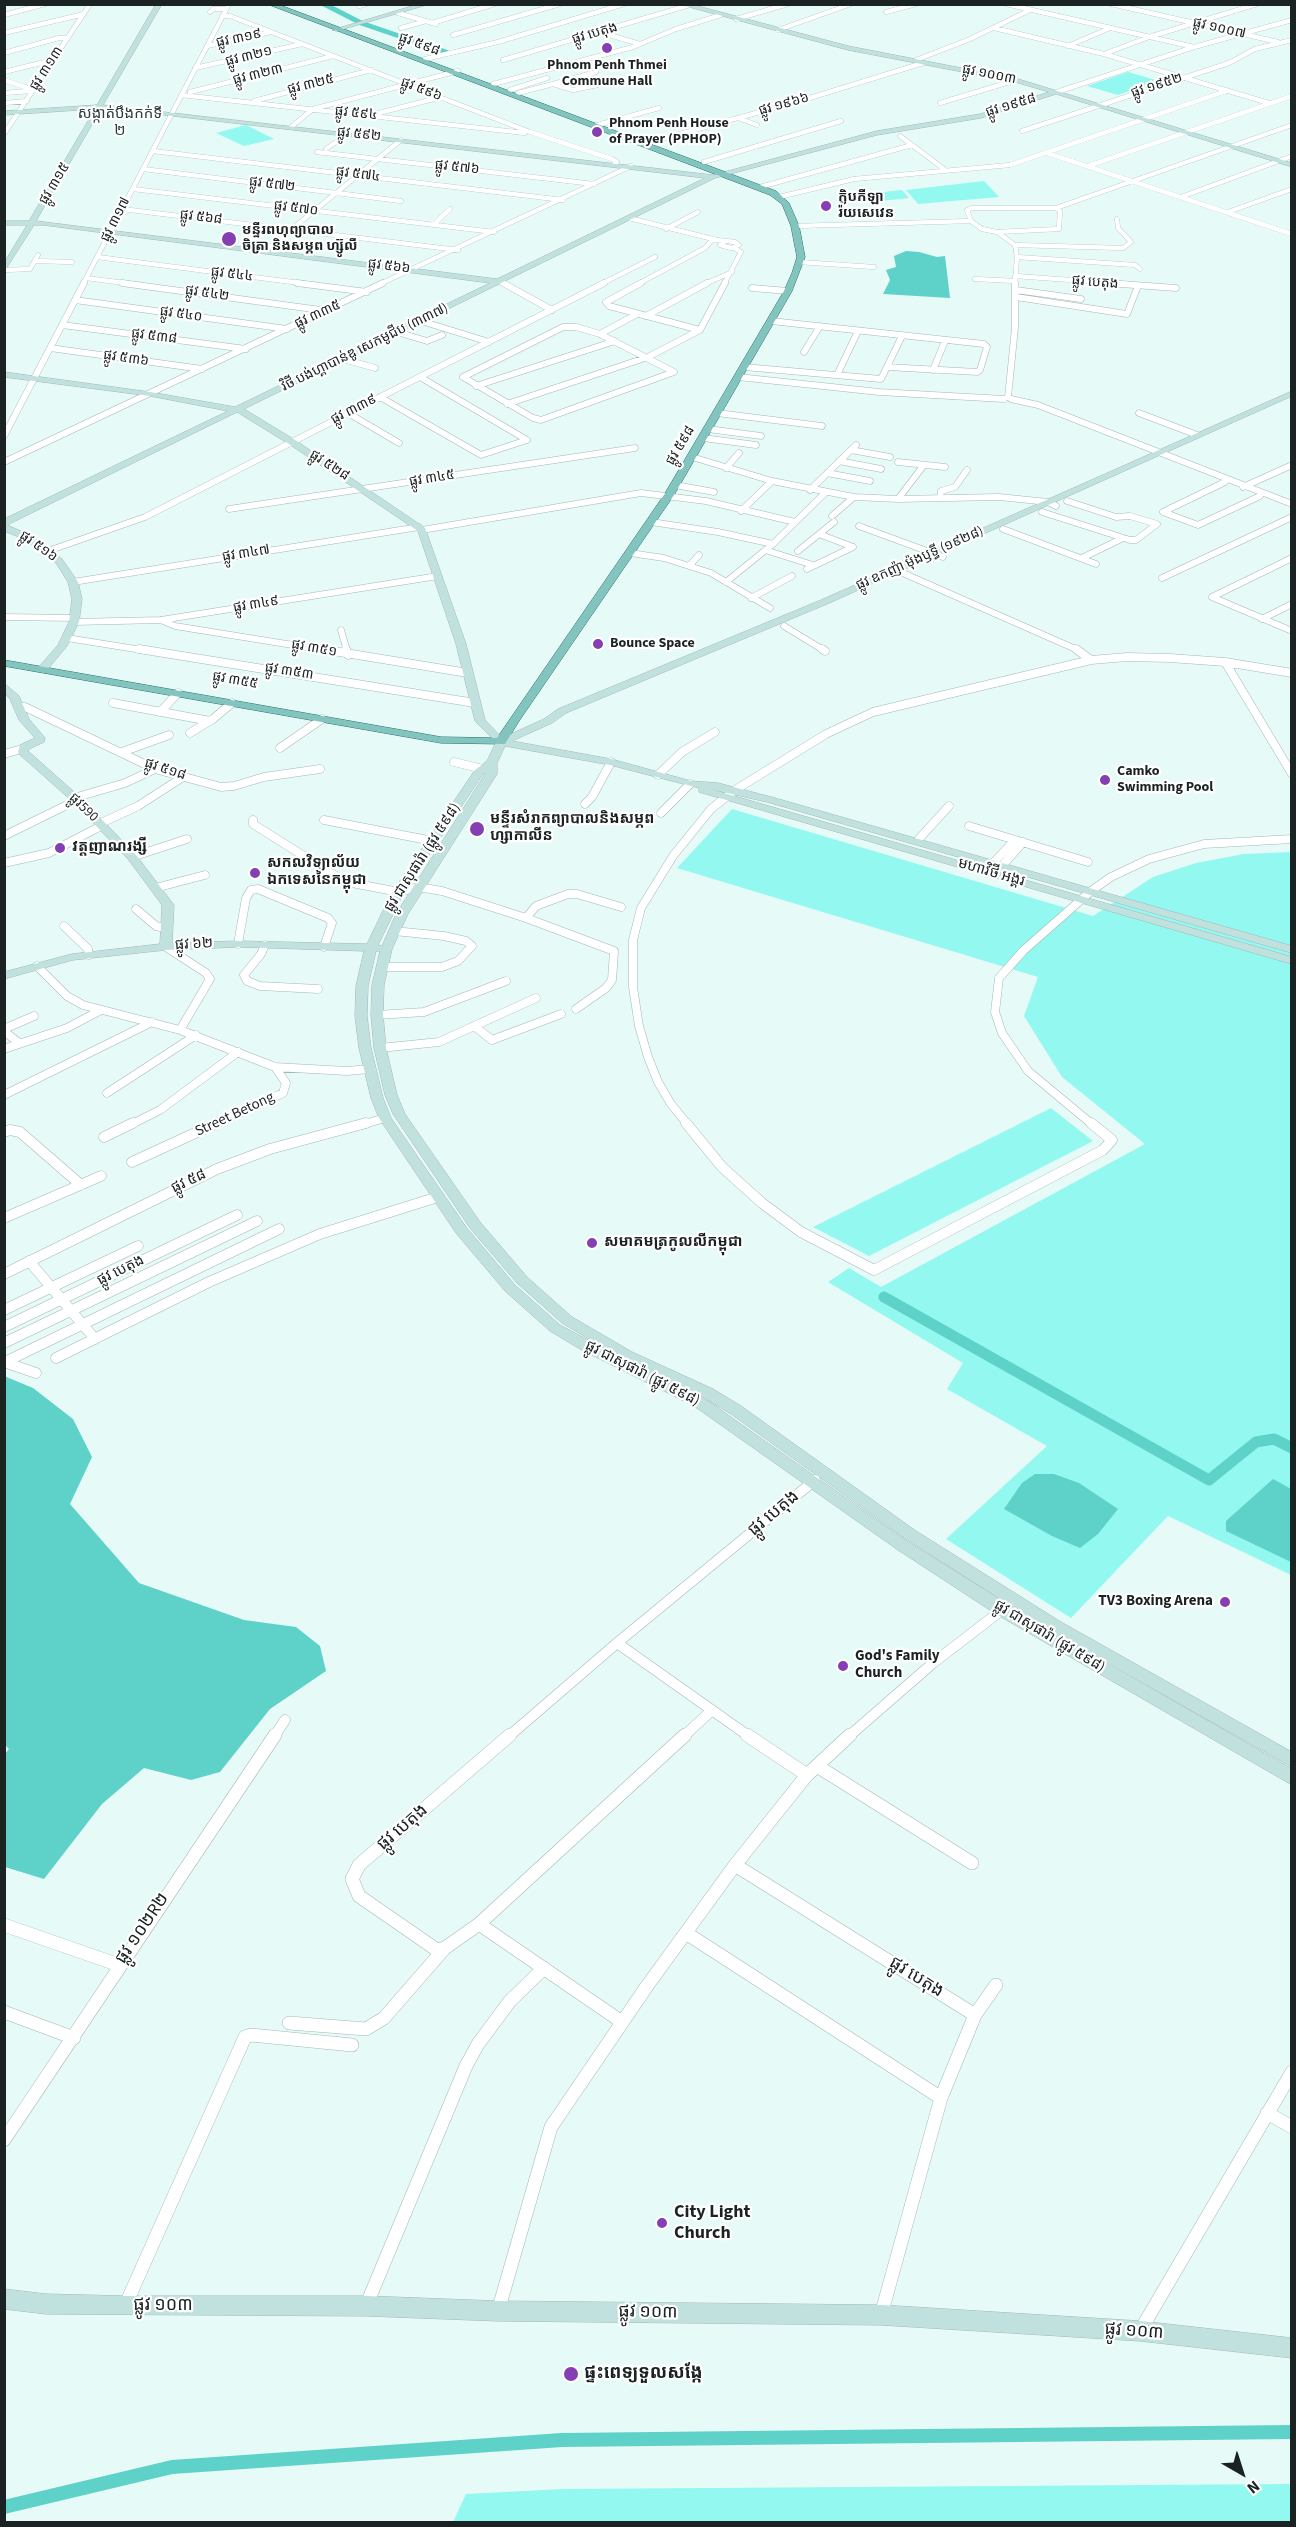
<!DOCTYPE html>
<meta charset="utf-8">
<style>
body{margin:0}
#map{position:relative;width:1296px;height:2527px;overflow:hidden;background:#e6fbf8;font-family:"Source Sans 3",sans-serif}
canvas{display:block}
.frame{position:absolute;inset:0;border:6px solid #1b2322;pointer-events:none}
.north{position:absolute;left:1212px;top:2443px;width:60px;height:60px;-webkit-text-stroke:4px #fff;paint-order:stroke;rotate:141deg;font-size:16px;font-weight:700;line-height:24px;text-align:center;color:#1b2322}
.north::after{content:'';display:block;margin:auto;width:21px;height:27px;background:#1b2322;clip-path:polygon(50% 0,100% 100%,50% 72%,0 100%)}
</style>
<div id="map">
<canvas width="1296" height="2527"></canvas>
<div class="frame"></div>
<div class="north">N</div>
</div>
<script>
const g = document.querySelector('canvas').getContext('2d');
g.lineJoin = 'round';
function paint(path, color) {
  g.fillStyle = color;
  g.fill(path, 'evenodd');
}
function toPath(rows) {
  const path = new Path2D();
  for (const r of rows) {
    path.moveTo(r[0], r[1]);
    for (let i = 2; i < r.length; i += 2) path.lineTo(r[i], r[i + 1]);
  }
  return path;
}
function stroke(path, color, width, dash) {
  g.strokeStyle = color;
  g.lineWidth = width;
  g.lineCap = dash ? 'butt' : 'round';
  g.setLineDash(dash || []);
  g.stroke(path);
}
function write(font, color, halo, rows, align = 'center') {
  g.font = font + ' "Source Sans 3","Noto Sans Khmer",sans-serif';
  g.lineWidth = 4.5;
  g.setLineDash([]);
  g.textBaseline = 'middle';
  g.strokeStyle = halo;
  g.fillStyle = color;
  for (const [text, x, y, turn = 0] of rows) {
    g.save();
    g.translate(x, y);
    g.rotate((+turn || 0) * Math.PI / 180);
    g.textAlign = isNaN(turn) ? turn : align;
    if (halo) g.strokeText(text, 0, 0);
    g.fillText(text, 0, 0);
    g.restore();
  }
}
const green = toPath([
 [1128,72,1159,81,1118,95,1087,86],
 [246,125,274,139,244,146,216,133],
 [984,181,999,197,918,204,906,190],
 [902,190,909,198,871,202,864,194],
 [732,809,1093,916,1153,877,1196,863,1244,854,1291,852,1291,1575,1168,1516,1071,1618,946,1539,1047,1446,947,1389,963,1363,828,1282,849,1268,881,1287,1145,1144,1062,1077,1024,1016,1038,977,677,868],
 [1051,1108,1093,1141,869,1256,813,1227],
 [1292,2484,1291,2522,453,2522,466,2494,562,2489]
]);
const water = toPath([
 [906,251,919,252,937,257,945,256,950,298,883,294,890,280,886,270,896,267,894,256],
 [4,1376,33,1388,73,1419,92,1457,70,1504,139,1583,244,1620,296,1627,320,1646,326,1671,270,1709,220,1772,191,1780,144,1768,102,1804,44,1879,5,1867,4,1755,9,1749,4,1744],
 [1035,1474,1054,1474,1079,1483,1118,1509,1098,1534,1080,1548,1052,1536,1004,1509,1022,1483],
 [1273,1479,1291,1489,1291,1562,1226,1531,1226,1521]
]);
const canalFar2 = toPath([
 [324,4,361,23,446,52]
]);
const canalFar1 = toPath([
 [884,1297,1209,1480,1256,1442,1274,1439,1292,1448]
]);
const canal = toPath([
 [4,2507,172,2467,562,2440,1292,2432]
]);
const streetFar4 = toPath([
 [1006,4,1194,47],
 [1111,4,1278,42],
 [359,6,366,4],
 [210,12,213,9,226,9],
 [886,12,916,4],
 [398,13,436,24],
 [4,15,45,4],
 [222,16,230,16,530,132,612,159,617,162,614,164],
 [736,19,788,4],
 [432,23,495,4],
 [401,28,426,21],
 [994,28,1104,54,1269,103],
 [778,30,851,4],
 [599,32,640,44],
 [4,33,84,14],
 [453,35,560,4],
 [207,46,271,32],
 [1068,46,1110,28],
 [4,53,59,38,68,38],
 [1104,54,1149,37,1257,4],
 [425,59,498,42,624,4],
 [503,60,693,4],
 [916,60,970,39,1030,10],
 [195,68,302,44],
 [4,72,53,60],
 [4,80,34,90],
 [493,84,633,47,676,29,721,15],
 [553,84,596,72],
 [510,90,547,78],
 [190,92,333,56],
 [1057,92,1194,47,1292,20],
 [4,93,31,91],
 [518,93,553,84,573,90,598,85],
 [181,95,525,133],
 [254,101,371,70],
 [4,103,27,101],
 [940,103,1016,80],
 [379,113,441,97],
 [738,118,757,125],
 [594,126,659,108],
 [291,127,313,109,458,71],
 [1022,131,1229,63,1255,49,1292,40],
 [4,134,90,4],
 [900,136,944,169],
 [643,144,800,101,923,63],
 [326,149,347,134],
 [153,151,563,200],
 [317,152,594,184],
 [1047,153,1292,234],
 [704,162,841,121],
 [1088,166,1292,96],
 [143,169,401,201],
 [760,187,912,145],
 [133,189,494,232],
 [779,197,854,179,1010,165,1226,91],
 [1181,197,1292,156],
 [972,208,1056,208,1060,211,1059,229,997,232,982,229,971,221,967,210,972,208],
 [1056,208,1292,125],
 [122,209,458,250],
 [1228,212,1292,189],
 [629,218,717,240,735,242,739,245,731,248,720,245,725,241],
 [433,225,450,209],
 [795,226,971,221],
 [666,229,698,212],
 [997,232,1015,245,1017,257,1015,284],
 [1015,245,1123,248,1131,242,1118,228,1117,219],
 [265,251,401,140],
 [97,257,308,284],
 [1017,257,1135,265,1140,269],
 [35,261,72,262],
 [799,262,874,267],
 [5,270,30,269,38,255],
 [1015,276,1127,284],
 [86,278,133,284],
 [975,279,1015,281],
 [501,282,505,284],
 [83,284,229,4],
 [380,284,631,166],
 [601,284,655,257],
 [638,284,705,248,713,239],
 [705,284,732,272],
 [724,284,741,252,734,248]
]);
const streetFar3 = toPath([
 [122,283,328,311],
 [297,283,367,292],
 [503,283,552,310],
 [641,283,606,302,609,306,700,330],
 [1107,283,1176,288],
 [752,288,788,291],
 [1016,290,1081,299],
 [1016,297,1127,314,1138,286],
 [75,300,287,329],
 [646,316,707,283],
 [421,321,489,342],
 [771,321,984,344,987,347,980,370,977,372,887,367],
 [62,325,246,349],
 [563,327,576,327,600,334,674,372,541,420,533,418,463,377,563,327],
 [397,332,427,341,442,335],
 [600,334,637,314],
 [50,348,202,369],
 [804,352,820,326],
 [343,359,375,368],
 [744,367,881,379,902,336],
 [933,370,945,341],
 [837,375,858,331],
 [420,377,527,440],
 [738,377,879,392,1004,399],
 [476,386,615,341],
 [380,397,481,455,527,440],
 [1008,397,1015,328,1015,283],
 [1011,399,1038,405,1292,504],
 [507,404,648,357,700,330,725,283],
 [348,413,399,443],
 [717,413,822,426],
 [1139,413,1197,435],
 [708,429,761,436],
 [4,436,84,283],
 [703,438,756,445],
 [851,450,890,457],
 [692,457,772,481,854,497,898,499,999,497,1048,502,1056,506],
 [839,461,881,469],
 [4,462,383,283],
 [898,462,945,467],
 [726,468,739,453],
 [827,473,870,481],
 [1225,482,1163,512,1198,525,1260,496],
 [675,485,714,492],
 [1243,487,1292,465],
 [810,490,856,445],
 [940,498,941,491,955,487,967,470],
 [898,499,924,465],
 [229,509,635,448],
 [741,511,772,481],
 [1042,512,1130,540,1136,540,1157,524,1130,516,1116,517,1067,501],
 [832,516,854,497],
 [651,522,718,532,773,544],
 [859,526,943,557],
 [1003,529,1096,564],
 [422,530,641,493,706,501,795,522],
 [819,534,853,547],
 [765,550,813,565],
 [48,551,145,517,604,283],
 [798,551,834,522],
 [630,553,664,558,711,573,770,608],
 [1082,558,1123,538],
 [690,565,699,555],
 [807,569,853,547],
 [896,570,1080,651],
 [1162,578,1292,517],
 [73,582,419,527],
 [726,582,773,544,825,493],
 [1212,597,1292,558],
 [1212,597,1292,631],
 [751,598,792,576],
 [4,617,75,618],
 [1262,619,1292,604],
 [161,620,175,626,330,651],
 [74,622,161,620,438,576],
 [784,626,825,651],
 [341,630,347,651],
 [67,638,148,651]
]);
const streetFar2 = toPath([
 [139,649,475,703],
 [321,649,468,673],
 [346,649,348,655],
 [822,649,825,651],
 [1076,649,1091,660],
 [1225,662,1292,774],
 [113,703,210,721],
 [19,707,25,707,155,769,221,787,234,786,264,777,320,769],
 [160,712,178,693],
 [190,733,213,719,232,703],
 [280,748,322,719],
 [122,752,169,735],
 [4,754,22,749],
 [454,762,483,769],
 [658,775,682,752,715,732],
 [74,798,125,783,155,769],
 [585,804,592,797,611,762],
 [661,813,690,784],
 [253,820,253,824,334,875,352,883,399,892,418,887,442,891,526,918,614,951,612,980,606,988,576,1009],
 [324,820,433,841],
 [99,824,138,806,183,777],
 [969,826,1088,862],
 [4,836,77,800],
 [917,841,949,806],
 [132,857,187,839],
 [4,863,49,853,101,826],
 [993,863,1015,840],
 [1002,866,1023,842],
 [155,888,205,875],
 [136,909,156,926,165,928],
 [526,918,536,906,568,894,577,894,621,907],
 [64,926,88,949,89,955],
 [238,944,246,898,251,890,258,889,328,918,332,923,324,947],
 [265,945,261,954,244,975,247,981,260,986,318,989],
 [166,947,206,973,210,979,180,1030],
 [37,966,67,996,83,1005,180,1030,275,1067,347,1071,369,1069],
 [381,967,442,967,458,961,472,946,466,941,444,936,394,931],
 [377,1015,424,1012,506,981],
 [474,1026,492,1040,561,1014],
 [4,1029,34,1016],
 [4,1031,19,1043],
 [380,1048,439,1042,536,998],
 [4,1049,67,1028,101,1010],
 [107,1093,196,1035],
 [4,1095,152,1022],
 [130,1125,160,1110,238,1052],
 [214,1125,283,1093,286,1083,275,1067],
 [361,1125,385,1118],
 [688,1125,671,1104,658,1082,648,1057,639,1026,633,987,633,940,641,908,673,856,711,809,735,790,826,734,873,712,1091,660,1127,657,1170,658,1225,662,1292,673],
 [1093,1125,1028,1071,1002,1033,995,1012,999,978,1024,950,1091,891,1111,877,1149,859,1204,844,1292,839]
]);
const streetFar1 = toPath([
 [686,1123,722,1167,762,1203,801,1232,874,1270,1103,1150,1112,1140,1091,1123],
 [4,1132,10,1130,20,1132,81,1185],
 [104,1137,133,1123],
 [132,1162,217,1123],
 [4,1218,101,1176],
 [29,1261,95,1339],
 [4,1274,217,1169,270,1149,366,1123],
 [4,1310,138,1246],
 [4,1327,237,1215],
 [4,1343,257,1221],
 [56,1358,209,1282,320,1234,438,1197],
 [4,1362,36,1373],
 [5,1362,279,1229],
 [617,1643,750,1737],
 [274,1737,285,1720],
 [508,1737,617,1643,815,1480],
 [683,1737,711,1711],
 [848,1737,933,1663,1002,1610]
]);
const street = toPath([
 [510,1735,359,1865,352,1879,359,1896,437,1950,445,1948,479,1924,685,1735],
 [747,1735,807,1775],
 [817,1766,972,1863],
 [735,1865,975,2015],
 [479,1924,622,2022],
 [4,1925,119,1965],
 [686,1933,941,2098],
 [4,2012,74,2038],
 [289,2023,366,2029,384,2018,445,1948],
 [1267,2113,1292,2127],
 [4,2140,275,1735],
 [125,2306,245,2037,251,2035,352,2045],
 [366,2306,466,2066,478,2044,510,2001,544,1968],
 [498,2311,551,2127,647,1986,735,1865,807,1775,850,1735],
 [881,2315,941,2098,975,2015,996,1985],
 [1140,2331,1292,2072]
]);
const secondary = toPath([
 [156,4,162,4,103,105,713,175,877,131,980,114,1049,92,1015,82,848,50,678,4,690,4,848,46,1018,79,1292,163,1292,167,1056,94,981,118,877,135,715,178,244,409,295,440,425,528,466,644,485,720,502,738,544,719,558,709,821,600,1292,391,1292,396,827,604,566,713,552,723,512,741,611,759,691,781,718,783,775,798,1292,946,1292,953,767,802,710,789,1292,957,1292,964,699,792,699,788,610,765,505,746,497,763,497,774,408,914,392,949,384,985,383,1015,386,1048,397,1095,405,1114,480,1222,527,1277,572,1317,632,1352,713,1389,741,1406,916,1531,1061,1622,1292,1752,1292,1767,1095,1656,1292,1769,1292,1785,996,1614,898,1550,694,1406,580,1349,550,1331,505,1291,456,1233,379,1118,371,1098,359,1048,355,1016,356,986,364,951,238,947,166,950,73,960,4,979,4,972,72,954,160,944,162,905,128,859,73,802,19,754,18,752,20,745,35,738,19,720,10,699,4,693,4,683,19,696,29,719,45,738,44,742,29,749,28,751,81,798,136,855,174,905,172,943,238,941,367,944,391,894,475,770,487,761,496,742,475,721,456,644,418,531,289,444,237,412,7,525,30,535,62,559,78,582,82,599,79,622,67,646,47,670,43,671,38,668,58,645,69,622,72,599,68,582,56,563,24,539,4,531,4,519,228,411,150,396,4,377,4,372,150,392,235,407,490,283,43,225,34,225,4,272,4,263,27,225,4,225,4,221,29,221,95,109,4,115,4,111,97,105,156,4],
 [101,109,113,109,705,178,497,279,36,221,101,109],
 [487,771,396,914,382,946,378,945,403,894,483,774,487,771],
 [376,951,380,951,372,985,371,1015,374,1048,385,1095,393,1114,470,1228,517,1283,562,1323,620,1357,560,1325,515,1285,466,1227,391,1118,383,1098,371,1048,367,1016,368,986,376,951],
 [633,1364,703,1397,731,1414,906,1539,1043,1626,908,1542,704,1398,633,1364],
 [419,4,430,4,337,31,332,30,419,4],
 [4,2289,46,2294,125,2296,366,2296,498,2301,881,2305,1140,2321,1292,2338,1292,2358,1140,2341,881,2325,498,2321,366,2316,46,2314,4,2309,4,2289]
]);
const primary = toPath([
 [267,4,277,4,776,191,789,203,799,226,805,257,792,291,674,495,519,721,505,744,441,743,4,666,4,660,441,737,497,738,664,495,784,291,792,273,797,257,791,226,782,204,770,195,267,4]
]);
const markers = [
 [607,48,6,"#853fb2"],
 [597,132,6,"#853fb2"],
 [826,206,6,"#853fb2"],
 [229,239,8,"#853fb2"],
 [598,644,6,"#853fb2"],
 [1105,780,6,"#853fb2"],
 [477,829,8,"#853fb2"],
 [60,848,6,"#853fb2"],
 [255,873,6,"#853fb2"],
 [592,1243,6,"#853fb2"],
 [1225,1602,6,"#853fb2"],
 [843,1666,6,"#853fb2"],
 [662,2223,6,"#853fb2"],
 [571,2374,8,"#853fb2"]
];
const farStreetnames = [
 ["ផ្លូវ ១០០៧",1219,29,13],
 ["ផ្លូវ បេតុង",595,34,-16],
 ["ផ្លូវ ៣១៩",239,39,-12],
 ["ផ្លូវ ៥៩៨",419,45,20],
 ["ផ្លូវ ៣២១",249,57,-14],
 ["ផ្លូវ ៣១៣",47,69,-57],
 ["ផ្លូវ ៣២៣",258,75,-14],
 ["ផ្លូវ ១០០៣",989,75,11],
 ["ផ្លូវ ៣២៥",311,85,-14],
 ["ផ្លូវ ១៩៥២",1157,86,-18],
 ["ផ្លូវ ៥៩៦",421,90,21],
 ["ផ្លូវ ១៩៦៦",784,105,-16],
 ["ផ្លូវ ១៩៥៨",1011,106,-17],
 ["ផ្លូវ ៥៩៤",356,114,6],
 ["ផ្លូវ ៥៩២",359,135,6],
 ["ផ្លូវ ៥៧៦",457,168,6],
 ["ផ្លូវ ៥៧៤",358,175,7],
 ["ផ្លូវ ៣១៥",55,184,-59],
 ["ផ្លូវ ៥៧២",272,185,7],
 ["ផ្លូវ ៥៧០",296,209,7],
 ["ផ្លូវ ៥៦៨",201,218,7],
 ["ផ្លូវ ៣១៧",116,220,-63],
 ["ផ្លូវ ៥៦៦",389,267,7],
 ["ផ្លូវ ៥៤៤",232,275,7],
 ["ផ្លូវ បេតុង",1095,283,5],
 ["ផ្លូវ ៥៤២",207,294,8],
 ["ផ្លូវ ៥៤០",181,315,8],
 ["ផ្លូវ ៣៣៥",318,315,-25],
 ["ផ្លូវ ៥៣៨",154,337,7],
 ["វិថី បង់ហ្គាបាន់ឌូ សេកមូជីប (៣៣៧)",365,348,-26],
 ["ផ្លូវ ៥៣៦",126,359,8],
 ["ផ្លូវ ៣៣៩",354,410,-27],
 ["ផ្លូវ ៥៩៨",681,446,-59],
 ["ផ្លូវ ៥២៨",329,466,33],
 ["ផ្លូវ ៣៤៥",432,479,-9],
 ["ផ្លូវ ៥១៦",38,547,35],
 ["ផ្លូវ ៣៤៧",246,554,-9],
 ["ផ្លូវ ឧកញ៉ា ម៉ុងឫទ្ធី (១៩២៨)",920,559,-24],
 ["ផ្លូវ ៣៤៩",256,605,-9],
 ["ផ្លូវ ៣៥១",314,649,10],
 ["ផ្លូវ ៣៥៣",289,672,9],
 ["ផ្លូវ ៣៥៥",235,681,10],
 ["ផ្លូវ ៥១៨",165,770,18],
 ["ផ្លូវ590",83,808,44]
];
const farPoinames = [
 ["Phnom Penh Thmei",607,66,"center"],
 ["Commune Hall",607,82,"center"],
 ["Phnom Penh House",609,124],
 ["of Prayer (PPHOP)",609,140],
 ["ក្លិបកីឡា",838,198],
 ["រ៉យសេវេន",838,214],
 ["មន្ទីរពហុព្យាបាល",242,231],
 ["ចិត្រា និងសម្ភព ហ្ស៊ូលី",242,247],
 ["Bounce Space",610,644],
 ["Camko",1117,772],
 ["Swimming Pool",1117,788]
];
const farQuarternames = [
 ["សង្កាត់បឹងកក់ទី",120,115],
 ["២",120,132]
];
const poiNames = [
 ["មន្ទីរសំរាកព្យាបាលនិងសម្ភព",490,820],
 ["ហ្សាកាលីន",490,837],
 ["វត្តញាណរង្សី",72,848],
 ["សកលវិទ្យាល័យ",267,864],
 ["ឯកទេសនៃកម្ពុជា",267,881],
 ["សមាគមត្រកូលលីកម្ពុជា",604,1243],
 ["TV3 Boxing Arena",1213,1602,"right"],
 ["God's Family",855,1657],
 ["Church",855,1674]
];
const streetNames = [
 ["ផ្លូវ ជាសុផារ៉ា (ផ្លូវ ៥៩៨)",423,858,-57],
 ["មហាវិថី អង្គរ",991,873,16],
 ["ផ្លូវ ៦២",194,945,-3],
 ["Street Betong",235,1115,-25],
 ["ផ្លូវ ៥៨",189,1182,-25],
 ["ផ្លូវ បេតុង",121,1271,-26],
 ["ផ្លូវ ជាសុផារ៉ា (ផ្លូវ ៥៩៨)",642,1374,27],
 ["ផ្លូវ ជាសុផារ៉ា (ផ្លូវ ៥៩៨)",1049,1637,31]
];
const nearStreetnames = [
 ["ផ្លូវ បេតុង",774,1514,-40],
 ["ផ្លូវ បេតុង",403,1828,-41],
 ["ផ្លូវ ១០២R២",143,1929,-56],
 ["ផ្លូវ បេតុង",916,1978,32],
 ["ផ្លូវ ១០៣",163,2306],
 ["ផ្លូវ ១០៣",648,2313,1],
 ["ផ្លូវ ១០៣",1134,2332,4]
];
const nearPoinames = [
 ["City Light",674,2213],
 ["Church",674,2234],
 ["ផ្ទះពេទ្យទួលសង្កែ",584,2374]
];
paint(green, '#93f8ef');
paint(water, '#5ed2c8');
stroke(canalFar2, '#5ed2c8', 5);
stroke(canalFar1, '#5ed2c8', 11);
stroke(canal, '#5ed2c8', 14);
stroke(streetFar4, '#a4b7b5', 5);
stroke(streetFar3, '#a4b7b5', 7);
stroke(streetFar2, '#a4b7b5', 9);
stroke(streetFar1, '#a4b7b5', 11);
stroke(street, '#a4b7b5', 14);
stroke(secondary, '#a4b7b5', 1);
stroke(primary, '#29726c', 1);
stroke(streetFar4, '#fff', 4.5);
stroke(streetFar3, '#fff', 6);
stroke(streetFar2, '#fff', 8);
stroke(streetFar1, '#fff', 10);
stroke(street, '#fff', 13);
paint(secondary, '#c1e1df');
paint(primary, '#83c4bf');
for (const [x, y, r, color] of markers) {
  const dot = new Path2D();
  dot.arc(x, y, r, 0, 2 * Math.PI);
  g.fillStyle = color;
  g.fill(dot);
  stroke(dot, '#fff', 2);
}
write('14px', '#1b2322', '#fff', farStreetnames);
write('bold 14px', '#1b2322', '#fff', farPoinames, 'left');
write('15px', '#2e3e3d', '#fff', farQuarternames);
write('bold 15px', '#1b2322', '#fff', poiNames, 'left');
write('15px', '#1b2322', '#fff', streetNames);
write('18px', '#1b2322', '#fff', nearStreetnames);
write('bold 18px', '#1b2322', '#fff', nearPoinames, 'left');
</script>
